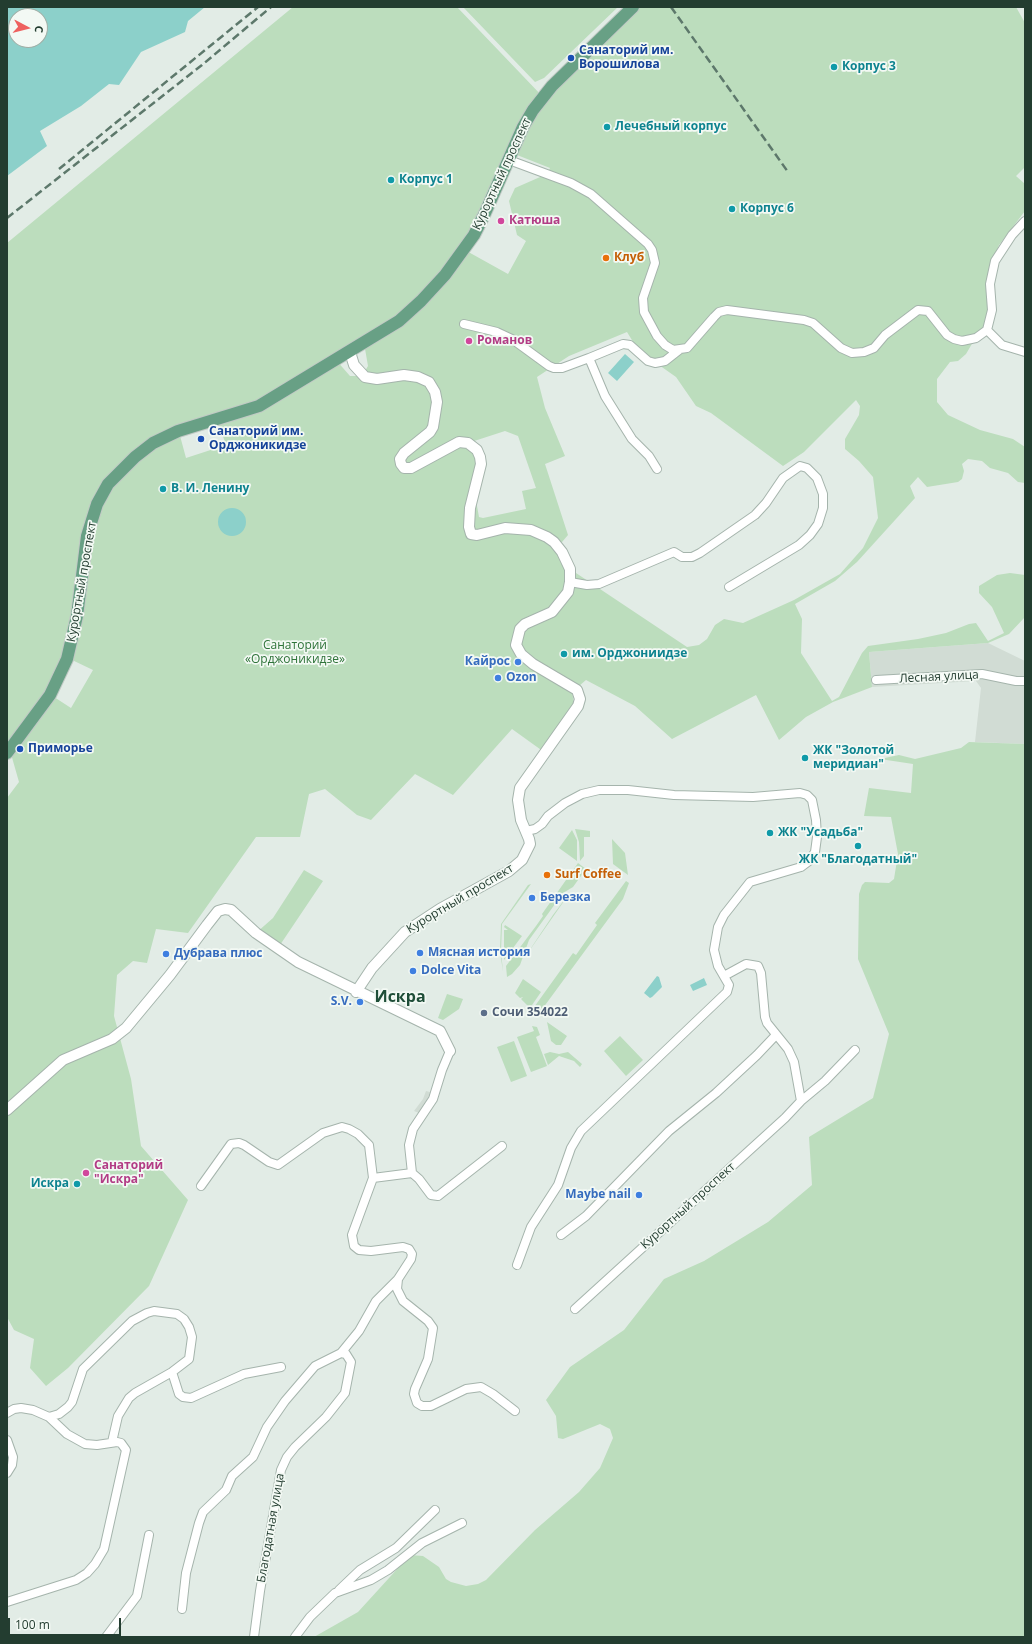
<!DOCTYPE html>
<meta charset="utf-8">
<style>
body{margin:0}
#map{position:relative;width:1032px;height:1644px;overflow:hidden;background:#e2ece6;font-family:"Open Sans",sans-serif}
canvas{display:block}
.frame{position:absolute;inset:0;border:8px solid #233d30;pointer-events:none}
.north{position:absolute;left:8px;top:8px;width:40px;height:40px;box-sizing:border-box;background:#f3f9f4;border:1px solid #a0aea6;border-radius:50%;rotate:97deg;font-size:11px;font-weight:700;line-height:16px;text-align:center;color:#233d30}
.north::after{content:'';display:block;margin:auto;width:14px;height:18px;background:#ee615f;clip-path:polygon(50% 0,100% 100%,50% 72%,0 100%)}
.scale{position:absolute;left:8px;top:1618px;width:113px;height:18px;box-sizing:border-box;border:2px solid #233d30;border-top:0;padding-left:5px;font-size:12px;line-height:14px;white-space:nowrap;color:#233d30;-webkit-text-stroke:3px #f3f9f4;paint-order:stroke}
</style>
<div id="map">
<canvas width="1032" height="1644"></canvas>
<div class="frame"></div>
<div class="north">С</div>
<div class="scale">100 m</div>
</div>
<script>
const g = document.querySelector('canvas').getContext('2d');
g.lineJoin = 'round';
function paint(path, color) {
  g.fillStyle = color;
  g.fill(path, 'evenodd');
}
function toPath(rows) {
  const path = new Path2D();
  for (const r of rows) {
    if (r.length === 3) {
      path.moveTo(r[0] + r[2], r[1]);
      path.arc(r[0], r[1], r[2], 0, 2 * Math.PI);
      continue;
    }
    path.moveTo(r[0], r[1]);
    for (let i = 2; i < r.length; i += 2) path.lineTo(r[i], r[i + 1]);
  }
  return path;
}
function stroke(path, color, width, dash) {
  g.strokeStyle = color;
  g.lineWidth = width;
  g.lineCap = dash ? 'butt' : 'round';
  g.setLineDash(dash || []);
  g.stroke(path);
}
function write(font, color, halo, rows, align = 'center') {
  g.font = font + ' "Open Sans",sans-serif';
  g.lineWidth = 3.5;
  g.setLineDash([]);
  g.textBaseline = 'middle';
  g.strokeStyle = halo;
  g.fillStyle = color;
  for (const [text, x, y, turn = 0] of rows) {
    g.save();
    g.translate(x, y);
    g.rotate((+turn || 0) * Math.PI / 180);
    g.textAlign = isNaN(turn) ? turn : align;
    if (halo) g.strokeText(text, 0, 0);
    g.fillText(text, 0, 0);
    g.restore();
  }
}
const built = toPath([
 [988,643,1025,661,1025,744,975,742,981,688,976,681,872,687,869,652],
 [426,1091,430,1092,426,1104,419,1113,414,1111,423,1099]
]);
const green = toPath([
 [293,7,457,7,543,97,639,7,1016,7,1025,23,1025,167,1016,176,1025,184,1025,211,999,245,992,262,991,315,986,334,973,342,966,354,958,361,950,362,937,379,937,402,948,415,980,430,1013,439,1025,447,1025,483,1018,482,1008,473,990,468,982,461,968,459,962,464,964,471,962,479,958,482,927,487,918,477,910,486,915,498,857,562,835,581,795,604,802,619,801,653,832,701,839,697,862,653,868,646,918,639,946,633,969,624,976,623,988,641,1004,633,992,607,979,593,979,586,997,575,1010,573,1025,575,1025,617,1009,634,988,643,869,652,872,687,833,702,806,717,779,740,756,695,672,739,635,706,586,680,572,692,574,704,544,752,512,729,453,795,415,774,371,820,357,815,325,789,309,794,300,837,256,837,188,933,156,929,147,963,133,961,117,975,114,1016,131,1079,141,1146,188,1200,149,1286,68,1368,46,1386,30,1368,34,1339,14,1330,7,1317,7,798,19,782,11,754,13,744,7,740,7,243],
 [517,155,550,168,547,174,515,188,509,201,517,235,526,241,508,274,463,249],
 [627,332,635,345,649,358,676,377,696,406,711,413,783,466,804,452,856,400,860,406,859,415,845,439,845,449,859,461,873,477,878,518,863,548,840,574,794,600,743,623,724,619,715,625,707,639,699,645,687,647,570,569,555,542,562,542,568,535,545,464,565,456,545,408,537,377,569,356],
 [364,343,368,366,362,376,350,376,336,360],
 [217,419,226,445,186,458,179,432],
 [505,431,518,436,536,488,522,491,526,509,483,518,479,517,475,495,480,456,468,443],
 [70,659,93,670,71,708,51,695],
 [463,7,618,7,544,78,535,82],
 [969,742,1025,744,1025,1637,314,1637,358,1612,410,1555,423,1556,439,1567,446,1579,451,1582,466,1586,478,1584,486,1580,535,1530,579,1492,600,1468,613,1438,610,1429,600,1424,563,1439,558,1438,556,1416,546,1400,570,1367,624,1330,664,1279,704,1261,768,1222,812,1185,809,1137,873,1098,889,1034,858,959,859,894,862,885,865,882,889,883,894,879,898,854,891,817,864,816,869,788,911,793,913,764,880,759,899,755,915,759,961,748],
 [575,829,590,831,590,837,584,837,584,856,580,861,579,842],
 [572,830,577,840,577,861,559,848],
 [612,839,625,853,628,875,613,864],
 [578,863,586,869,573,887,563,893,529,940,520,965,512,974,507,977,506,966,536,926,543,916,542,914],
 [304,870,323,881,278,948,256,933,273,918],
 [626,881,629,883,623,899,543,1008,542,1013,538,1014,532,1010,573,953,576,955,597,925,595,923],
 [531,884,502,924,501,951,503,972,500,951,501,924,528,885],
 [571,891,525,957,553,915],
 [505,925,522,936,504,960,504,930,508,930,504,927],
 [523,979,541,992,530,1008,521,999,523,997,520,998,515,993],
 [447,994,463,999,459,1009,443,1020,438,1018],
 [547,1022,567,1036,561,1045,556,1045,551,1041],
 [532,1026,537,1027,540,1035,536,1037,547,1066,531,1072,517,1037,534,1031],
 [620,1036,643,1060,626,1076,604,1051],
 [514,1041,527,1076,511,1082,497,1047],
 [550,1052,559,1054,568,1052,582,1064,580,1067,574,1061,559,1056,548,1065,544,1054]
]);
const water = toPath([
 [7,7,205,7,188,21,185,32,141,52,119,85,109,84,81,106,40,131,47,146,7,176],
 [16,16,40,16,40,40,16,40],
 [625,354,634,362,617,381,608,373],
 [232,522,14],
 [657,976,659,977,662,987,652,997,650,998,644,993],
 [704,978,707,985,693,991,690,985]
]);
const minor = toPath([
 [509,160,571,183,591,194,648,244,652,250,655,263,643,298,644,312,657,336,665,345,673,350,687,348,714,317,719,312,727,310,804,320,813,323,841,348,852,353,864,352,874,348,885,335,918,310,928,311,947,335,954,339,962,341,976,338,987,330,992,310,990,284,995,261,1012,235,1025,221],
 [464,324,497,332,512,339,549,366,554,368,562,368,589,358],
 [987,330,1002,345,1025,352],
 [657,469,649,456,632,439,605,396,589,358,623,344,630,345,648,361,655,363,665,361,679,350],
 [570,582,587,585,599,584,674,552,682,557,692,557,700,553,755,515,766,503,783,478,800,466,807,468,817,478,823,494,823,508,818,524,810,535,799,545,729,587],
 [876,680,982,674,1016,681,1025,681],
 [450,1051,442,1070,433,1099,413,1129,409,1145,412,1173,419,1179,431,1195,438,1196,502,1146],
 [801,1101,825,1081,855,1050],
 [201,1186,231,1144,239,1143,244,1145,269,1162,278,1165,323,1133,342,1127,349,1129,358,1134,369,1145,373,1178],
 [561,1235,586,1216,669,1131,716,1093,757,1055,776,1035],
 [517,1265,531,1227,558,1185,571,1148,581,1131,727,992,729,985,718,966,714,950,718,927,724,915,750,882,801,867,809,861,815,852,817,837,816,820,812,800,807,795,800,793,753,797,674,795,628,790,599,790,582,794,565,803,548,816,542,824,535,829,526,831],
 [398,1279,397,1289,403,1301,428,1321,433,1328,428,1359,415,1389,414,1394,417,1403,422,1406,431,1406,466,1389,481,1387,493,1394,515,1411],
 [575,1309,785,1118,801,1101,794,1062,788,1049,767,1023,765,1017,761,973,758,966,746,964,724,976],
 [172,1372,179,1394,183,1397,191,1398,244,1374,281,1367],
 [7,1413,14,1409,21,1408,33,1410,49,1417,67,1434,85,1444,97,1445,117,1442,121,1443,126,1450,104,1549,95,1564,87,1573,76,1580,7,1602],
 [49,1417,59,1414,68,1407,72,1402,83,1369,132,1321,147,1313,154,1311,177,1314,184,1319,189,1327,192,1337,189,1359,172,1372,135,1393,129,1398,118,1416,112,1442],
 [7,1440,13,1457,12,1465,7,1473],
 [339,1590,360,1570,396,1548,435,1510],
 [182,1609,186,1573,199,1523,203,1512,226,1490,232,1476,253,1457,267,1427,285,1401,315,1366,341,1353,359,1331,376,1301,398,1279,411,1259,412,1254,409,1249,403,1247,371,1251,359,1250,354,1246,352,1235,373,1178,412,1173],
 [106,1637,137,1596,149,1535],
 [254,1637,260,1591,281,1470,287,1457,295,1447,326,1417,345,1393,351,1362,346,1354,341,1353],
 [295,1637,310,1617,335,1593,371,1580,388,1570,422,1543,462,1523]
]);
const tertiary = toPath([
 [350,352,354,365,365,377,377,379,404,375,418,377,429,382,435,392,437,402,433,427,430,432,404,453,400,459,401,464,404,468,411,468,459,442,468,443,477,450,480,457,481,464,470,508,469,527,471,534,477,535,505,528,531,530,547,537,554,542,562,552,570,569,570,582,568,592,552,612,525,624,520,629,516,645,521,654,533,664,577,690,580,699,578,706,520,788,518,800,521,820,529,839,530,844,522,860,509,871,440,909,405,932,372,968,356,992],
 [7,1110,63,1060,112,1039,126,1028,170,975,207,925,218,911,225,909,231,910,256,933,298,962,440,1031,450,1051]
]);
const primary = toPath([
 [7,753,50,695,67,659,77,616,87,536,97,504,108,484,135,457,153,443,178,431,259,406,399,321,421,301,445,275,474,235,485,213,523,127,533,110,552,86,633,7]
]);
const rail = toPath([
 [671,7,788,172],
 [59,169,258,7],
 [7,218,202,65,271,7]
]);
const markers = [
 [571,58,4,"#1a4fb4"],
 [834,67,4,"#0f9aa8"],
 [607,127,4,"#0f9aa8"],
 [391,180,4,"#0f9aa8"],
 [732,209,4,"#0f9aa8"],
 [501,221,4,"#d1479c"],
 [606,258,4,"#e8710a"],
 [469,341,4,"#d1479c"],
 [201,439,4,"#1a4fb4"],
 [163,489,4,"#0f9aa8"],
 [564,654,4,"#0f9aa8"],
 [518,662,4,"#3f7fe0"],
 [498,678,4,"#3f7fe0"],
 [20,749,4,"#1a4fb4"],
 [805,758,4,"#0f9aa8"],
 [770,833,4,"#0f9aa8"],
 [858,846,4,"#0f9aa8"],
 [547,875,4,"#e8710a"],
 [532,898,4,"#3f7fe0"],
 [420,953,4,"#3f7fe0"],
 [166,954,4,"#3f7fe0"],
 [413,971,4,"#3f7fe0"],
 [360,1002,4,"#3f7fe0"],
 [484,1013,4,"#5c6f8a"],
 [86,1173,4,"#d1479c"],
 [77,1184,4,"#0f9aa8"],
 [639,1195,4,"#3f7fe0"]
];
const transitNames = [
 ["Санаторий им.",579,51],
 ["Ворошилова",579,65],
 ["Санаторий им.",209,432],
 ["Орджоникидзе",209,446],
 ["Приморье",28,749]
];
const cultureNames = [
 ["Корпус 3",842,67],
 ["Лечебный корпус",615,127],
 ["Корпус 1",399,180],
 ["Корпус 6",740,209],
 ["В. И. Ленину",171,489],
 ["им. Орджониидзе",572,654],
 ["ЖК \"Золотой",813,751],
 ["меридиан\"",813,765],
 ["ЖК \"Усадьба\"",778,833],
 ["ЖК \"Благодатный\"",858,860,"center"],
 ["Искра",69,1184,"right"]
];
const streetNames = [
 ["Курортный проспект",502,174,-65],
 ["Курортный проспект",82,582,-80],
 ["Лесная улица",939,677,-3],
 ["Курортный проспект",460,899,-31],
 ["Курортный проспект",688,1206,-42],
 ["Благодатная улица",271,1528,-80]
];
const hotelNames = [
 ["Катюша",509,221],
 ["Романов",477,341],
 ["Санаторий",94,1166],
 ["\"Искра\"",94,1180]
];
const foodNames = [
 ["Клуб",614,258],
 ["Surf Coffee",555,875]
];
const parkNames = [
 ["Санаторий",295,646],
 ["«Орджоникидзе»",295,660]
];
const shopNames = [
 ["Кайрос",510,662,"right"],
 ["Ozon",506,678],
 ["Березка",540,898],
 ["Мясная история",428,953],
 ["Дубрава плюс",174,954],
 ["Dolce Vita",421,971],
 ["S.V.",352,1002,"right"],
 ["Maybe nail",631,1195,"right"]
];
const serviceNames = [
 ["Сочи 354022",492,1013]
];
const districtNames = [
 ["Искра",400,997]
];
paint(built, '#d1dcd4');
paint(green, '#bcddbd');
paint(water, '#8cd0ca');
stroke(minor, '#a5b4ac', 10);
stroke(tertiary, '#a5b4ac', 12);
stroke(primary, '#c1c9c5', 14);
stroke(minor, '#fff', 8);
stroke(tertiary, '#fff', 10);
stroke(primary, '#68a085', 12);
stroke(rail, '#5d786b', 2.5, [8, 4]);
for (const [x, y, r, color] of markers) {
  const dot = new Path2D();
  dot.arc(x, y, r, 0, 2 * Math.PI);
  g.fillStyle = color;
  g.fill(dot);
  stroke(dot, '#f3f9f4', 1.5);
}
write('bold 12px', '#164399', '#f3f9f4', transitNames, 'left');
write('bold 12px', '#0d838f', '#f3f9f4', cultureNames, 'left');
write('12px', '#233d30', '#f3f9f4', streetNames);
write('bold 12px', '#b23c85', '#f3f9f4', hotelNames, 'left');
write('bold 12px', '#c56008', '#f3f9f4', foodNames, 'left');
write('12px', '#2e7339', '#f3f9f4', parkNames);
write('bold 12px', '#366cbe', '#f3f9f4', shopNames, 'left');
write('bold 12px', '#4e5e75', '#f3f9f4', serviceNames, 'left');
write('bold 16px', '#1f4e38', '#f3f9f4', districtNames);
</script>
